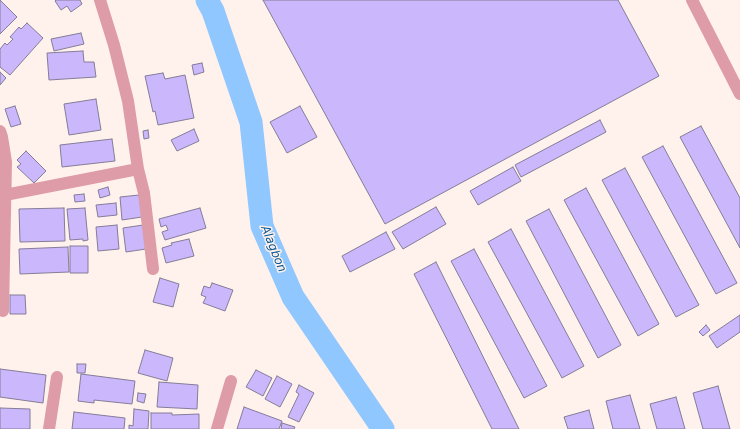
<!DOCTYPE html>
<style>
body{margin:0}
canvas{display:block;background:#fff1ec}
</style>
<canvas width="740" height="429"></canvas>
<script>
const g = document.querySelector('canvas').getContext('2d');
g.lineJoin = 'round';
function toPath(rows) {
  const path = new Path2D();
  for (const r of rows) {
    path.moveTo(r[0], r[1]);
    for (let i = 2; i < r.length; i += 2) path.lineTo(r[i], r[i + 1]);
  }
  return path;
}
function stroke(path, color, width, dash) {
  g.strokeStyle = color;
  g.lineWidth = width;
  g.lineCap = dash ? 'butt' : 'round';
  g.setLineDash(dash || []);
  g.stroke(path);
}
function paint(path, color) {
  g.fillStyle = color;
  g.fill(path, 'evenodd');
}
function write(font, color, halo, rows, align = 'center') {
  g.font = font + ' "DejaVu Sans",sans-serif';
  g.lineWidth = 3;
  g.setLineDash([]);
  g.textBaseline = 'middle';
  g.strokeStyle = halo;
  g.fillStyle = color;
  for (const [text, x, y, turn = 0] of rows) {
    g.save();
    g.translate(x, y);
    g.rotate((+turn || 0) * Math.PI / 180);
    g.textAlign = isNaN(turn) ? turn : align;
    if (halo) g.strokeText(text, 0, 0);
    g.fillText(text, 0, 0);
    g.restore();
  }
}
const river = toPath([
 [207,0,213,11,251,122,262,226,293,297,383,429]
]);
const building = toPath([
 [0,0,17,17,0,34,0,0],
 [56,0,80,0,82,4,71,12,67,6,61,10,55,1,56,0],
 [263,0,618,0,659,76,385,224,263,0],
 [27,23,43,38,10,75,0,67,0,49,5,43,7,45,13,39,10,37,19,27,21,29,27,23],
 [81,33,84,44,54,51,51,39,81,33],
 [83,51,84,62,94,62,96,77,49,80,47,53,83,51],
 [202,63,204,72,194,75,192,65,202,63],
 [0,72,6,78,0,85,0,72],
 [163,73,165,79,185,75,194,118,158,125,155,111,153,112,145,76,163,73],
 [96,99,101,130,69,135,64,104,96,99],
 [15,106,21,124,11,127,5,109,15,106],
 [300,106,317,137,287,153,270,122,300,106],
 [600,120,606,132,521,177,515,165,600,120],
 [701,126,740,198,740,248,680,137,701,126],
 [194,129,199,141,177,151,171,140,194,129],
 [148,130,149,138,144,139,143,131,148,130],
 [112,139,115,161,62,167,60,145,112,139],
 [663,146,737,283,716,294,642,157,663,146],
 [26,151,46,171,34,183,17,167,21,164,17,160,26,151],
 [513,167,521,181,478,205,470,191,513,167],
 [625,168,699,305,676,317,602,180,625,168],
 [108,187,110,195,100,198,98,190,108,187],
 [586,188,659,324,638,336,564,200,586,188],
 [84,194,85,201,75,202,74,195,84,194],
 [139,195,142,217,122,220,120,197,139,195],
 [116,203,117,215,98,217,96,205,116,203],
 [436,207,446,224,403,249,392,232,436,207],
 [64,208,65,241,20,242,19,209,64,208],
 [85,208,88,240,83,241,83,239,70,240,67,209,85,208],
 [200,208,206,228,165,240,162,232,168,230,166,225,161,227,159,219,200,208],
 [549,209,621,345,598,358,526,221,549,209],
 [117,225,119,249,98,251,96,227,117,225],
 [143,225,146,249,126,252,123,228,143,225],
 [511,229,584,366,562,378,488,242,511,229],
 [386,232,395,249,350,272,342,256,386,232],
 [189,239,194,256,166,263,162,248,172,245,171,243,189,239],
 [70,246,88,246,88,273,70,273,70,246],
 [68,247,69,272,20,274,19,249,68,247],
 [474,249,547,386,524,398,451,261,474,249],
 [436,262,519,429,492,429,414,274,436,262],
 [160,278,179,284,173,307,153,302,160,278],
 [212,283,233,290,225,311,203,303,206,297,201,295,204,286,210,288,212,283],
 [10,295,25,295,26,314,10,314,10,295],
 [740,315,740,332,717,348,709,336,740,315],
 [706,325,710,330,703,336,699,332,706,325],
 [145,350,173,358,167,381,138,373,145,350],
 [77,364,86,364,85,373,77,373,77,364],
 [0,369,46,375,43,403,0,397,0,369],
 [256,370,272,378,263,396,246,387,256,370],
 [81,374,135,381,132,404,94,400,94,403,78,401,81,374],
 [277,376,292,384,280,407,265,399,277,376],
 [159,382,198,385,197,409,157,407,159,382],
 [299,385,314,393,299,422,288,417,299,394,296,392,299,385],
 [718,386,730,429,703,429,693,393,718,386],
 [138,393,146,394,144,403,137,401,138,393],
 [630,395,640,429,613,429,606,401,630,395],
 [676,397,685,429,657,429,650,404,676,397],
 [244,407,282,421,279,429,237,429,244,407],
 [0,408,30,409,30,429,0,429,0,408],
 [134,409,149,411,148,429,129,429,129,425,133,426,134,409],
 [589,410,594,429,568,429,564,417,589,410],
 [74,412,125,418,124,429,72,429,74,412],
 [151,413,172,413,172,415,199,414,199,429,151,429,151,413],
 [282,423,295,427,294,429,281,429,282,423]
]);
const street = toPath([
 [100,0,114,45,128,101,138,169,144,193,153,269],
 [692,0,740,94],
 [0,131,2,137,6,162,3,311],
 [5,195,138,169],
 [49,429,57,377],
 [217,429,231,381]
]);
const waterNames = [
 ["Alagbon",273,249,68]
];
stroke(river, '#8fc7fe', 23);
paint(building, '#cab7fc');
stroke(building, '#847d98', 1);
stroke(street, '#de9ba8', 12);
write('italic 12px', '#045795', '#fff1ec', waterNames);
</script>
